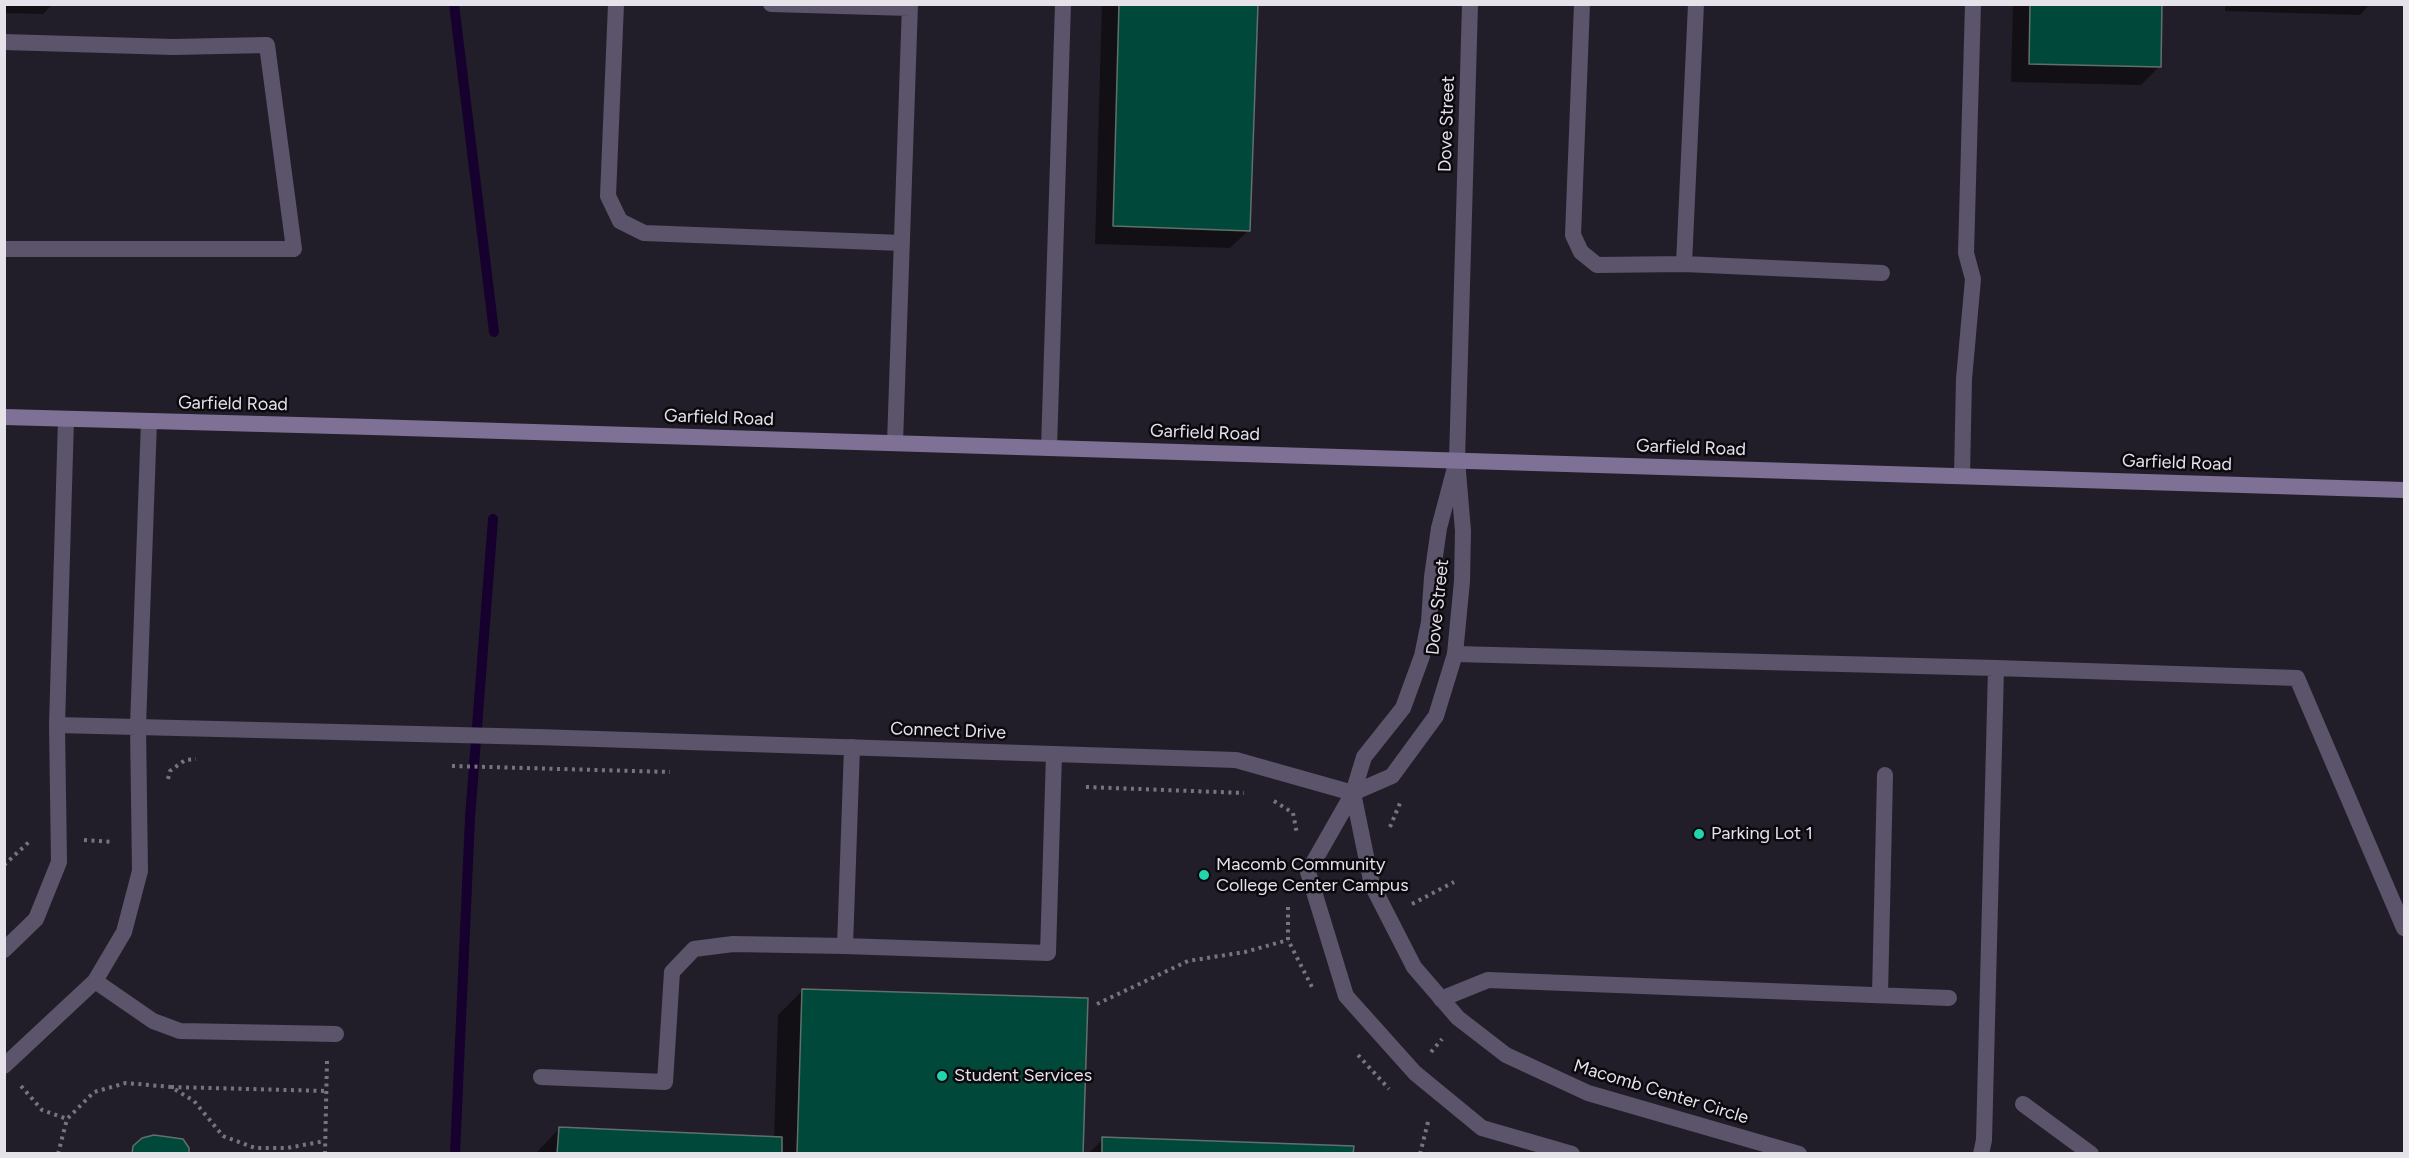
<!DOCTYPE html>
<style>
body{margin:0}
#map{position:relative;width:2409px;height:1158px;overflow:hidden;background:#221e29;font-family:Figtree,sans-serif}
canvas{display:block}
.frame{position:absolute;inset:0;border:6px solid #e5e2ea;pointer-events:none}
</style>
<div id="map">
<canvas width="2409" height="1158"></canvas>
<div class="frame"></div>
</div>
<script>
const g = document.querySelector('canvas').getContext('2d');
g.lineJoin = 'round';
function paint(path, color) {
  g.fillStyle = color;
  g.fill(path, 'evenodd');
}
function toPath(rows) {
  const path = new Path2D();
  for (const r of rows) {
    path.moveTo(r[0], r[1]);
    for (let i = 2; i < r.length; i += 2) path.lineTo(r[i], r[i + 1]);
  }
  return path;
}
function stroke(path, color, width, dash) {
  g.strokeStyle = color;
  g.lineWidth = width;
  g.lineCap = dash ? 'butt' : 'round';
  g.setLineDash(dash || []);
  g.stroke(path);
}
function write(font, color, halo, rows, align = 'center') {
  g.font = font + ' Figtree,sans-serif';
  g.lineWidth = 5;
  g.setLineDash([]);
  g.textBaseline = 'middle';
  g.strokeStyle = halo;
  g.fillStyle = color;
  for (const [text, x, y, turn = 0] of rows) {
    g.save();
    g.translate(x, y);
    g.rotate((+turn || 0) * Math.PI / 180);
    g.textAlign = isNaN(turn) ? turn : align;
    if (halo) g.strokeText(text, 0, 0);
    g.fillText(text, 0, 0);
    g.restore();
  }
}
const shadow = toPath([
 [4,4,53,4,43,14,4,13],
 [1102,4,1256,4,1249,230,1230,248,1095,244],
 [2013,4,2161,4,2159,67,2141,85,2011,82],
 [2225,4,2370,4,2360,15,2225,11],
 [802,991,1082,1154,535,1154,559,1129,774,1138,778,1015],
 [1103,1139,1352,1154,1088,1154]
]);
const stream = toPath([
 [454,4,494,332],
 [455,1154,470,818,493,519]
]);
const building = toPath([
 [1119,4,1258,4,1250,231,1113,226,1119,4],
 [2030,4,2162,4,2161,67,2029,64,2030,4],
 [802,989,1088,998,1083,1154,797,1154,802,989],
 [559,1127,782,1137,782,1154,557,1154,559,1127],
 [154,1135,183,1139,189,1148,189,1154,132,1154,133,1146,142,1138,154,1135],
 [1102,1137,1354,1146,1353,1154,1102,1154,1102,1137]
]);
const path = toPath([
 [452,766,670,772],
 [168,779,170,771,185,760,196,759],
 [1086,787,1244,793],
 [1274,801,1293,813,1297,834],
 [1390,827,1400,803],
 [84,840,113,842],
 [4,865,30,841],
 [1412,904,1454,882],
 [1288,907,1288,940,1313,989],
 [1097,1004,1188,961,1245,952,1288,940],
 [1431,1052,1442,1039],
 [1358,1055,1389,1089],
 [21,1086,42,1110,67,1119],
 [171,1087,327,1091],
 [58,1154,67,1119,94,1092,126,1083,171,1087,194,1101,223,1136,255,1148,287,1148,325,1141],
 [325,1154,327,1060],
 [1420,1154,1428,1122]
]);
const service = toPath([
 [616,4,608,196,620,221,644,233,902,243],
 [771,4,910,8],
 [1582,4,1573,235,1581,252,1597,265,1684,264,1696,4],
 [4,42,173,47,267,45,294,249,4,249],
 [1684,264,1882,273],
 [66,419,57,725,537,737],
 [895,443,910,4],
 [1049,448,1063,4],
 [1962,475,1964,379,1973,279,1966,253,1973,4],
 [1455,654,1996,668,2297,678,2404,928],
 [852,747,845,946,1048,953,1054,754],
 [95,981,153,1021,180,1031,336,1034],
 [1880,995,1885,775],
 [1441,999,1488,980,1949,998],
 [4,1066,95,981,124,932,140,871,138,726,149,421],
 [541,1077,665,1082,672,972,694,949,733,944,845,946],
 [2023,1104,2091,1154],
 [1981,1154,1984,1140,1996,668]
]);
const minor = toPath([
 [1457,460,1439,528,1432,577,1429,622,1422,656,1403,708,1364,757,1353,793,1308,872,1346,996,1415,1073,1482,1128,1572,1154],
 [537,737,1236,760,1353,793],
 [1353,793,1392,776,1436,716,1455,654,1462,581,1463,531,1457,460,1470,4],
 [1353,793,1372,885,1414,967,1458,1018,1506,1055,1588,1093,1799,1154],
 [4,950,36,919,59,862,57,725]
]);
const secondary = toPath([
 [4,417,372,427,2404,490]
]);
const markers = [
 [1699,834,6,"#22d5af"],
 [1204,875,6,"#22d5af"],
 [942,1076,6,"#22d5af"]
];
const streetNames = [
 ["Dove Street",1447,124,-88],
 ["Garfield Road",233,404,1],
 ["Garfield Road",719,418,2],
 ["Garfield Road",1205,433,2],
 ["Garfield Road",1691,448,2],
 ["Garfield Road",2177,463,2],
 ["Dove Street",1438,607,-84],
 ["Connect Drive",948,731,2],
 ["Macomb Center Circle",1661,1092,17]
];
const poiNames = [
 ["Parking Lot 1",1711,834],
 ["Macomb Community",1216,865],
 ["College Center Campus",1216,886],
 ["Student Services",954,1076]
];
paint(shadow, '#0007');
stroke(stream, '#16002d', 10);
paint(building, '#004839');
stroke(building, '#60716c', 1.5);
stroke(path, '#78747e', 4, [3, 4.5]);
stroke(service, '#5c546b', 16);
stroke(minor, '#5c546b', 16);
stroke(secondary, '#7f7196', 16);
for (const [x, y, r, color] of markers) {
  const dot = new Path2D();
  dot.arc(x, y, r, 0, 2 * Math.PI);
  g.fillStyle = color;
  g.fill(dot);
  stroke(dot, '#0b090e', 2);
}
write('18px', '#e5e2ea', '#0b090e', streetNames);
write('18px', '#e5e2ea', '#0b090e', poiNames, 'left');
</script>
